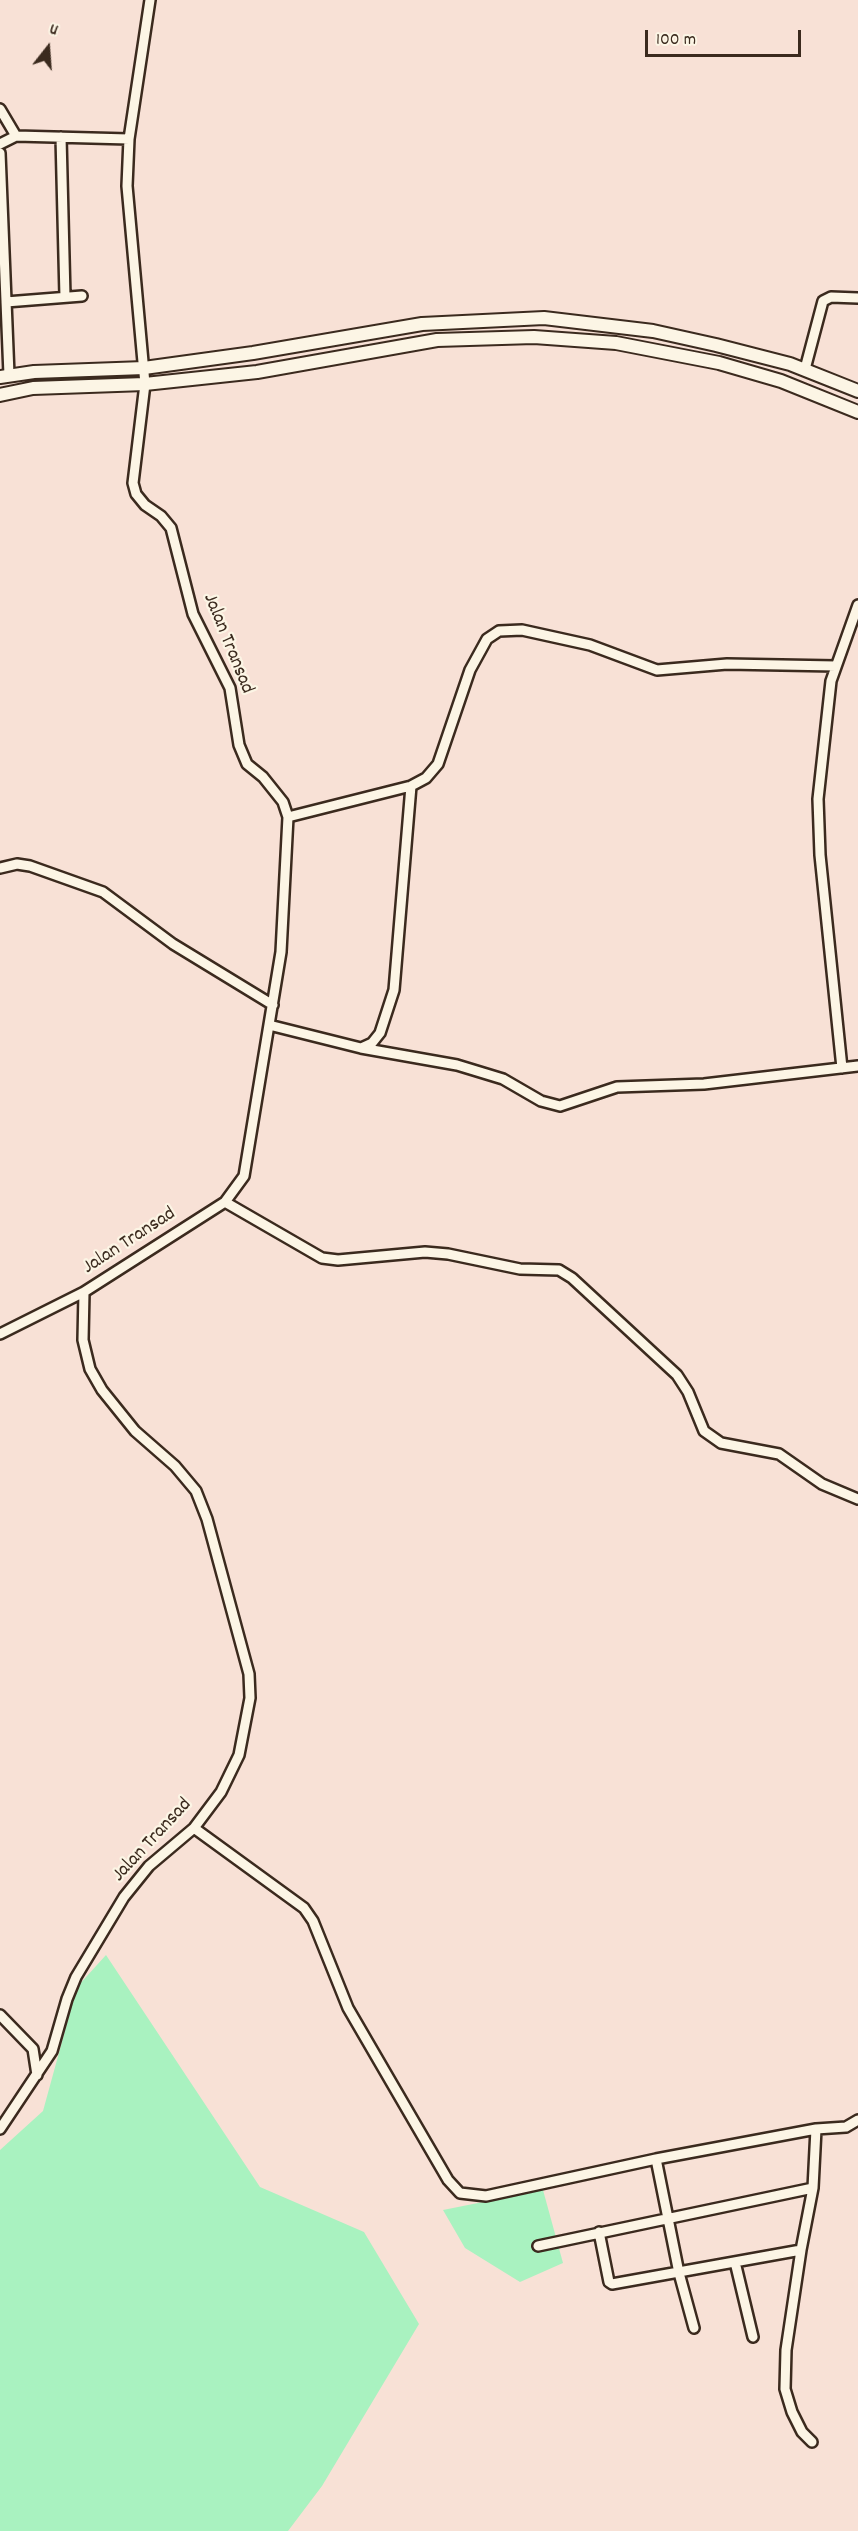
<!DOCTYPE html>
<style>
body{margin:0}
#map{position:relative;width:858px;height:2531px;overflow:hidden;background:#f8e1d6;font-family:Dekko,sans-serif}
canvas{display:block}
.north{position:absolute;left:18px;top:18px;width:60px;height:60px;-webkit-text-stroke:4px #fcf5e5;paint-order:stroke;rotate:17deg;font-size:16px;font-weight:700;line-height:24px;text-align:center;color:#3b2a1e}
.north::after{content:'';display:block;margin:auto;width:21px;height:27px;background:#3b2a1e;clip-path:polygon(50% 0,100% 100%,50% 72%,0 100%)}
.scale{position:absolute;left:645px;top:30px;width:156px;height:27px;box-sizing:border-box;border:3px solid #3b2a1e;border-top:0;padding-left:8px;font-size:18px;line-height:21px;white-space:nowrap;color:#3b2a1e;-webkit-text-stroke:4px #fcf5e5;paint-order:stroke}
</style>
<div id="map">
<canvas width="858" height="2531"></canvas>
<div class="north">U</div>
<div class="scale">100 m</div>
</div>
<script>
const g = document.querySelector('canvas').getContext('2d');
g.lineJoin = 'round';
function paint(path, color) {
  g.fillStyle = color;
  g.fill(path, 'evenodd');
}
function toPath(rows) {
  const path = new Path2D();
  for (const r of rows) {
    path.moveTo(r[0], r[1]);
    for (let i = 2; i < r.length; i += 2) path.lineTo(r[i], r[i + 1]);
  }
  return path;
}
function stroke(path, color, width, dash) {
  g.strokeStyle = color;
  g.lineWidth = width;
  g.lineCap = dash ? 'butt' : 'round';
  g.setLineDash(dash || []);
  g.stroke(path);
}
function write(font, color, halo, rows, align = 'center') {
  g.font = font + ' Dekko,sans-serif';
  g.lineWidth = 4.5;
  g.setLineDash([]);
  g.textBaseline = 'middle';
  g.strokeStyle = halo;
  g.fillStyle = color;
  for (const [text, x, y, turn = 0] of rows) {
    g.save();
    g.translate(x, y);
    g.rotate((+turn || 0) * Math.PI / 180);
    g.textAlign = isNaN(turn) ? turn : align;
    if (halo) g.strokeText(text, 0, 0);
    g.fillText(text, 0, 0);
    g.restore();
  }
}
const green = toPath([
 [106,1955,260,2187,364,2232,419,2324,322,2486,288,2531,0,2531,0,2150,43,2111,77,1987],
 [543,2190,563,2263,520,2282,465,2248,443,2210]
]);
const minor = toPath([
 [0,109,16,136,129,139],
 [61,137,65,297],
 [0,144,16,136],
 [0,153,9,375],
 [6,302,82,296],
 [805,369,823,301,831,297,858,298],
 [288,817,411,786,426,778,438,764,470,670,487,639,499,631,522,630,590,645,657,670,727,664,836,666],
 [0,868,17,864,30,866,103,892,173,944,273,1005],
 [269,1025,361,1048,457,1065,503,1079,541,1101,560,1106,617,1087,704,1084,858,1066],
 [361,1048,372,1043,380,1033,394,990,411,786],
 [842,1068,820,855,818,799,831,681,858,605],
 [225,1202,322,1258,338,1260,425,1252,448,1254,520,1269,559,1270,572,1278,677,1375,688,1392,704,1431,721,1443,779,1454,822,1484,858,1499],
 [0,1334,84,1292],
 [194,1828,304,1908,313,1921,348,2008,448,2180,460,2193,486,2196,656,2159,816,2129,846,2127,858,2120],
 [0,2015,33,2049,37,2075],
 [0,2129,52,2051,67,1999,76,1977,124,1897,149,1866,194,1828,221,1792,239,1755,250,1698,249,1674,207,1519,196,1491,175,1466,135,1431,102,1390,90,1369,83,1340,84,1292,225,1202,244,1176,281,952,288,817,283,802,263,777,247,764,239,745,230,688,193,614,171,528,161,516,145,505,136,494,133,483,145,384,127,186,129,139,150,0],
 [656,2159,679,2273,694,2328],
 [599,2232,609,2282,612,2284,801,2250],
 [538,2246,813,2188],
 [735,2262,753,2337],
 [812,2442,802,2432,792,2412,785,2389,786,2350,801,2250,813,2188,816,2129]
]);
const tertiary = toPath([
 [0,377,34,372,144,368,253,353,422,324,544,318,653,331,716,345,790,364,858,391],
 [0,395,33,388,145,384,257,372,437,340,534,337,616,343,719,363,781,381,858,412]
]);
const streetNames = [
 ["Jalan Transad",227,644,68],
 ["Jalan Transad",130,1242,-33],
 ["Jalan Transad",153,1841,-47]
];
paint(green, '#a9f2c0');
stroke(minor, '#3b2a1e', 14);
stroke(tertiary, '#3b2a1e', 16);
stroke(minor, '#fcf5e5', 9);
stroke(tertiary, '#fcf5e5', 12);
write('20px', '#3b2a1e', '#fcf5e5', streetNames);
</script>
